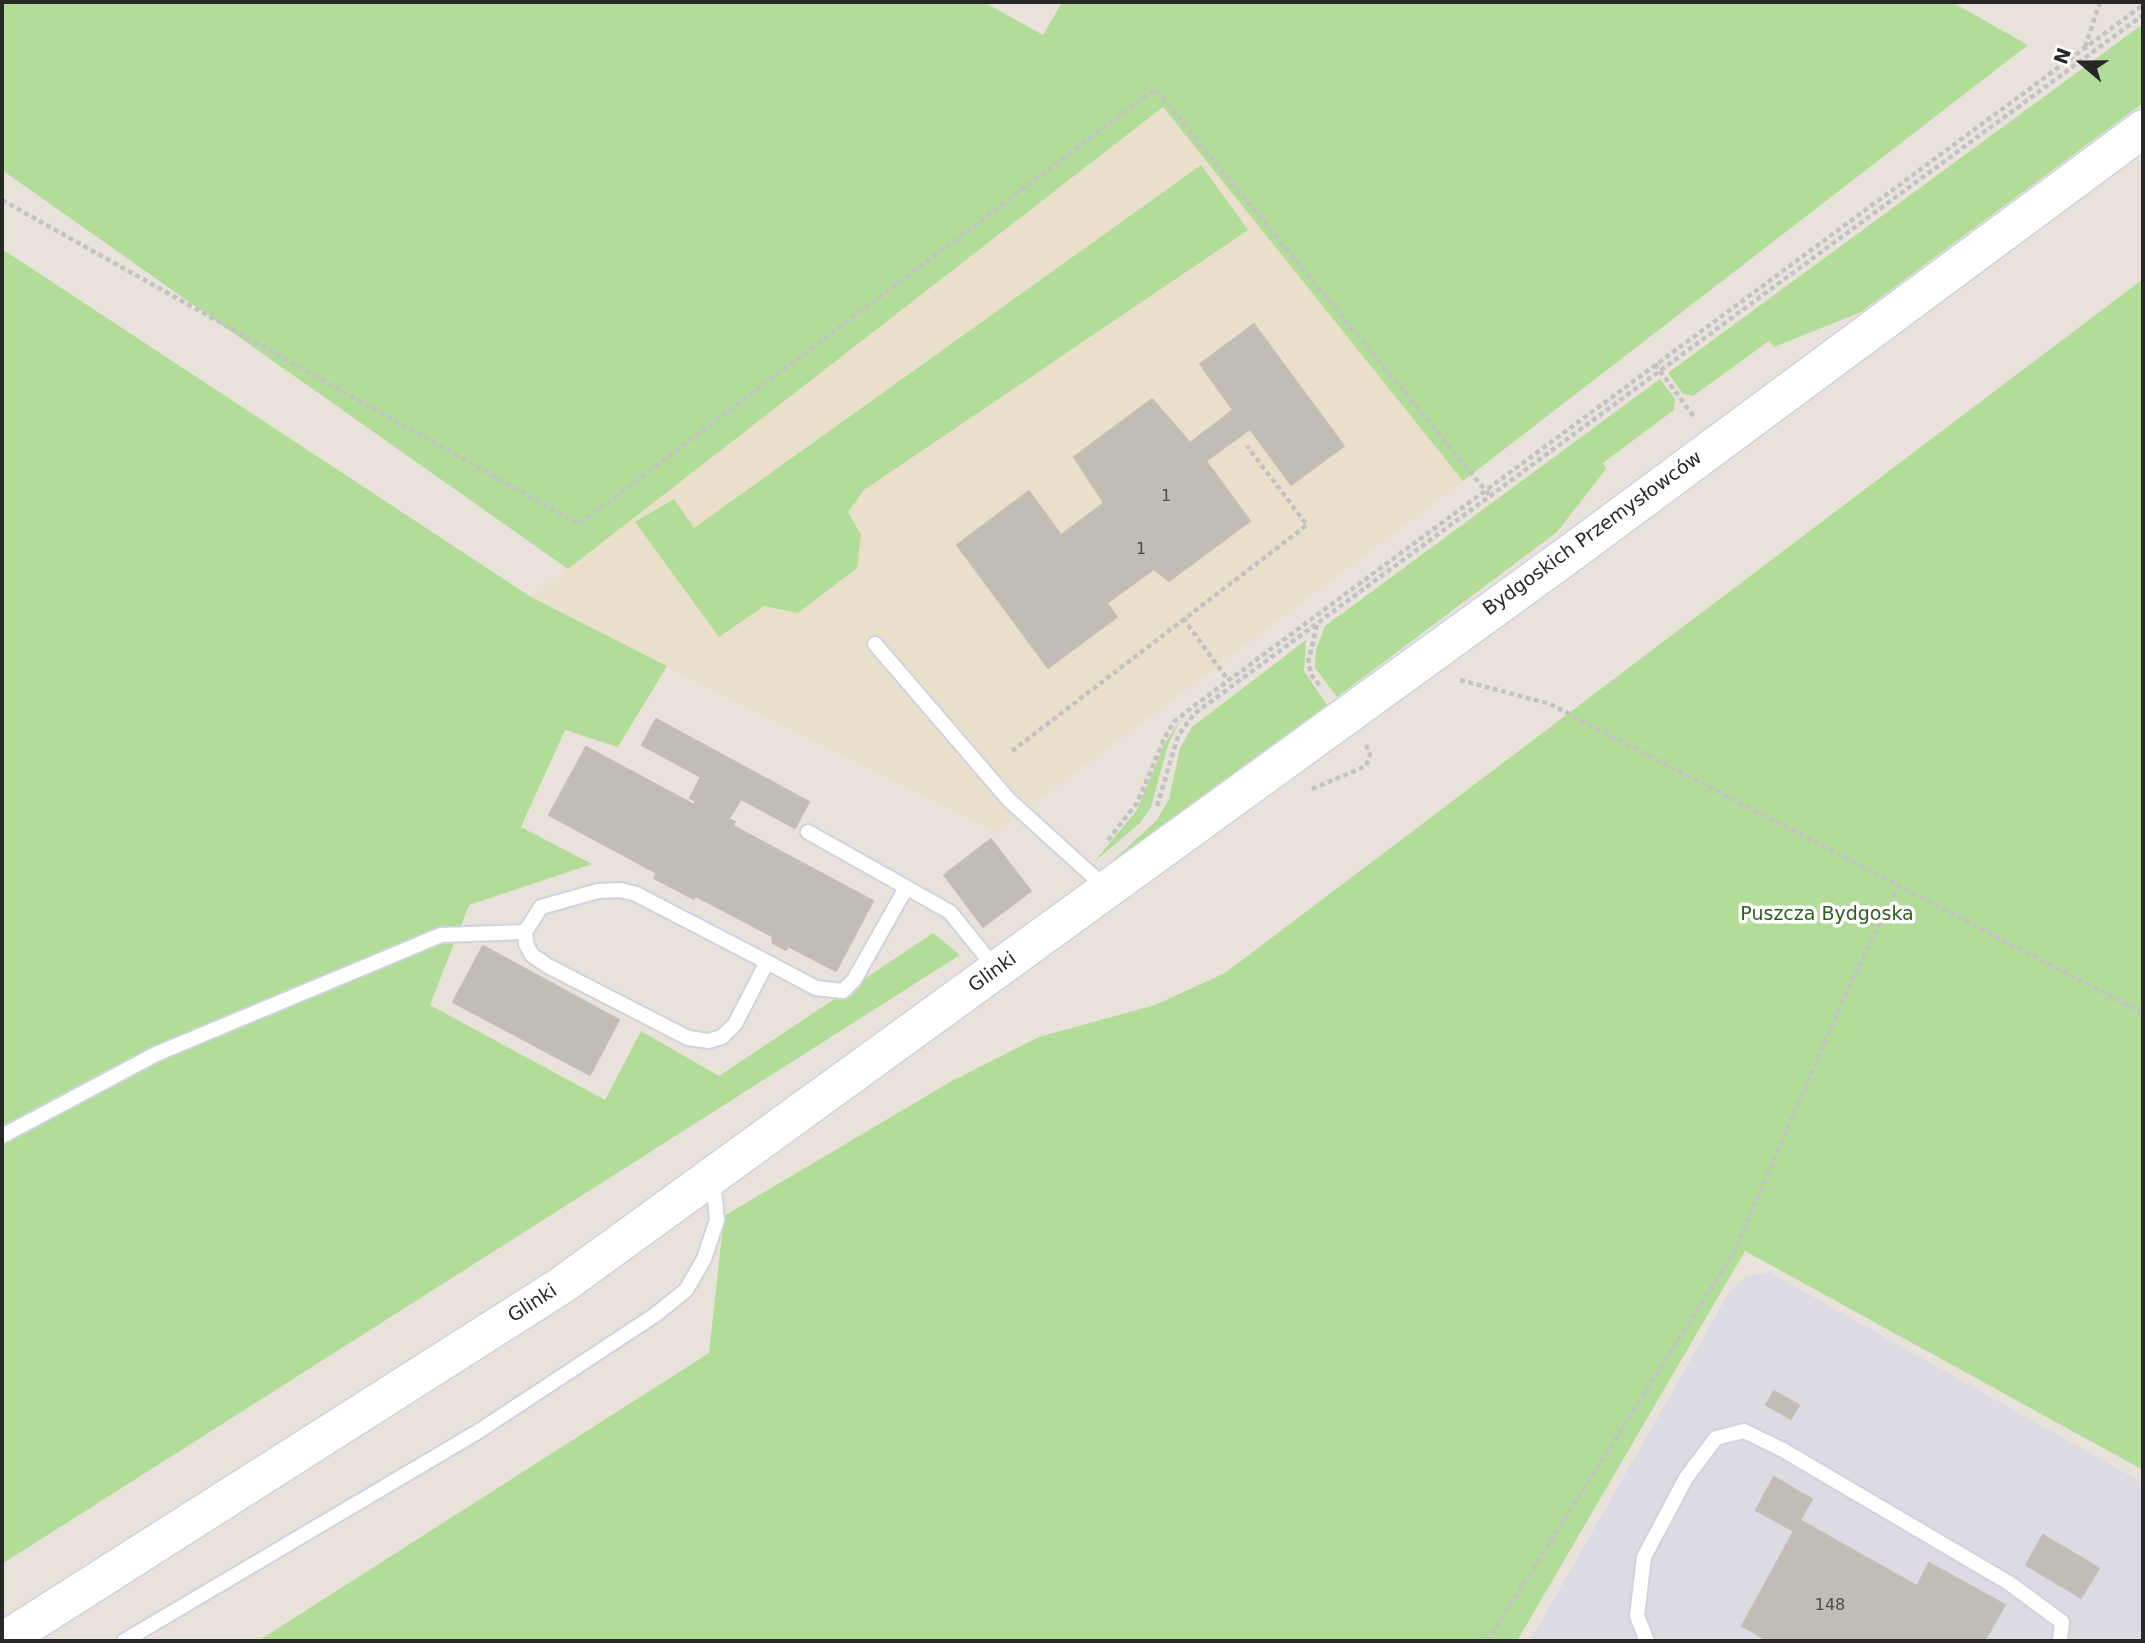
<!DOCTYPE html>
<meta charset="utf-8">
<style>
body{margin:0}
#map{position:relative;width:2145px;height:1643px;overflow:hidden;background:#e9e2da;font-family:"DejaVu Sans",sans-serif}
canvas{display:block}
.frame{position:absolute;inset:0;border:4px solid #272727;pointer-events:none}
.north{position:absolute;left:2047px;top:28px;width:70px;height:70px;-webkit-text-stroke:5px #fff;paint-order:stroke;rotate:290deg;font-size:19px;font-weight:700;line-height:28px;text-align:center;color:#272727}
.north::after{content:'';display:block;margin:auto;width:24px;height:32px;background:#272727;clip-path:polygon(50% 0,100% 100%,50% 72%,0 100%)}
</style>
<div id="map">
<canvas width="2145" height="1643"></canvas>
<div class="frame"></div>
<div class="north">N</div>
</div>
<script>
const g = document.querySelector('canvas').getContext('2d');
g.lineJoin = 'round';
function paint(path, color) {
  g.fillStyle = color;
  g.fill(path, 'evenodd');
}
function toPath(rows) {
  const path = new Path2D();
  for (const r of rows) {
    path.moveTo(r[0], r[1]);
    for (let i = 2; i < r.length; i += 2) path.lineTo(r[i], r[i + 1]);
  }
  return path;
}
function stroke(path, color, width, dash) {
  g.strokeStyle = color;
  g.lineWidth = width;
  g.lineCap = dash ? 'butt' : 'round';
  g.setLineDash(dash || []);
  g.stroke(path);
}
function write(font, color, halo, rows, align = 'center') {
  g.font = font + ' "DejaVu Sans",sans-serif';
  g.lineWidth = 7;
  g.setLineDash([]);
  g.textBaseline = 'middle';
  g.strokeStyle = halo;
  g.fillStyle = color;
  for (const [text, x, y, turn = 0] of rows) {
    g.save();
    g.translate(x, y);
    g.rotate((+turn || 0) * Math.PI / 180);
    g.textAlign = isNaN(turn) ? turn : align;
    if (halo) g.strokeText(text, 0, 0);
    g.fillText(text, 0, 0);
    g.restore();
  }
}
const industrial = toPath([
 [1769,1272,2143,1483,2143,1641,1530,1641,1730,1291,1746,1277]
]);
const education = toPath([
 [1164,107,1463,481,996,832,531,597]
]);
const green = toPath([
 [2,2,984,2,1043,35,1062,2,1952,2,2028,45,1463,481,1163,107,568,569,2,170],
 [2143,24,2143,103,1861,312,1774,347,1769,341,1693,396,1683,394,1668,373],
 [1201,165,1248,230,864,490,848,512,861,535,857,568,798,613,764,606,719,637,635,522,674,499,694,528],
 [2,249,531,597,667,666,618,747,565,730,521,827,592,864,469,905,430,1005,605,1100,641,1031,719,1076,933,933,960,955,2,1564],
 [2143,279,2143,1470,1745,1251,1517,1641,258,1641,709,1353,724,1216,950,1082,1039,1037,1155,1005,1225,973],
 [1660,379,1675,399,1674,410,1603,463,1606,469,1557,532,1337,697,1315,668,1316,650,1325,626],
 [1306,640,1304,671,1327,705,1108,865,1157,820,1169,799,1180,748,1192,727],
 [1189,714,1178,725,1168,745,1151,807,1140,823,1094,862,1137,810,1163,747,1176,726]
]);
const building = toPath([
 [1254,324,1344,446,1291,485,1250,429,1206,461,1250,521,1169,581,1154,569,1107,603,1117,617,1048,668,957,545,1029,491,1061,535,1104,503,1074,457,1152,399,1190,443,1233,410,1200,364,1254,324],
 [656,719,809,802,795,828,642,745,656,719],
 [586,747,694,805,657,873,549,815,586,747],
 [701,777,741,799,729,819,690,798,701,777],
 [696,801,735,822,694,899,654,878,696,801],
 [733,826,873,901,836,971,788,946,786,950,773,943,772,936,696,896,733,826],
 [991,839,1031,891,983,927,944,875,991,839],
 [483,946,619,1020,590,1075,453,1002,483,946],
 [1774,1391,1799,1405,1791,1419,1766,1405,1774,1391],
 [1774,1477,1812,1499,1800,1520,1917,1586,1929,1563,2005,1605,1984,1641,1769,1641,1742,1626,1794,1531,1756,1510,1774,1477],
 [2043,1535,2099,1568,2081,1598,2026,1565,2043,1535]
]);
const path = toPath([
 [2085,47,2100,2],
 [2,200,579,524,1155,89,1490,496],
 [1655,364,1694,417],
 [1183,618,1228,680],
 [1317,625,1308,663,1312,676,1322,688],
 [1460,680,1550,704,2143,1013],
 [1012,751,1307,525,1247,446],
 [1312,789,1366,766,1370,755,1366,745],
 [1157,806,1178,736,1194,714,2143,15],
 [1108,840,1137,803,1165,737,1174,722,1191,708,2143,5],
 [1487,1641,1734,1252,1848,988,1899,885]
]);
const service = toPath([
 [875,644,1009,800,1106,888],
 [808,832,950,912,996,969],
 [767,962,735,1024,722,1037,708,1041,688,1038,548,966,532,955,526,944,525,932,541,907,598,891,621,890,636,894,767,962,816,988,843,991,854,980,906,888],
 [2,1136,156,1054,441,935,525,932],
 [124,1641,479,1431,655,1315,686,1290,704,1259,717,1220,713,1178],
 [1647,1641,1637,1616,1644,1557,1686,1478,1716,1438,1744,1431,1783,1450,2009,1583,2062,1622,2060,1641]
]);
const tertiary = toPath([
 [3,1641,562,1285,1572,552,2143,129]
]);
const numberNames = [
 ["1",1166,497],
 ["1",1141,550],
 ["148",1830,1606]
];
const streetNames = [
 ["Bydgoskich Przemysłowców",1593,534,-36],
 ["Glinki",993,973,-36],
 ["Glinki",533,1304,-33]
];
const parkNames = [
 ["Puszcza Bydgoska",1827,915]
];
paint(industrial, '#dcdae2');
paint(education, '#eadfca');
paint(green, '#b2dd99');
paint(building, '#c1bcb6');
stroke(building, '#c4beb4', 2);
stroke(service, '#cfd3e0', 18);
stroke(tertiary, '#cfd3e0', 40);
stroke(path, '#c3c3c3', 4.5, [5, 3.5]);
stroke(service, '#fff', 14);
stroke(tertiary, '#fff', 37);
write('16px', '#4e4c4b', null, numberNames);
write('19px', '#272727', '#fff', streetNames);
write('19px', '#2d5f1d', '#fff', parkNames);
</script>
